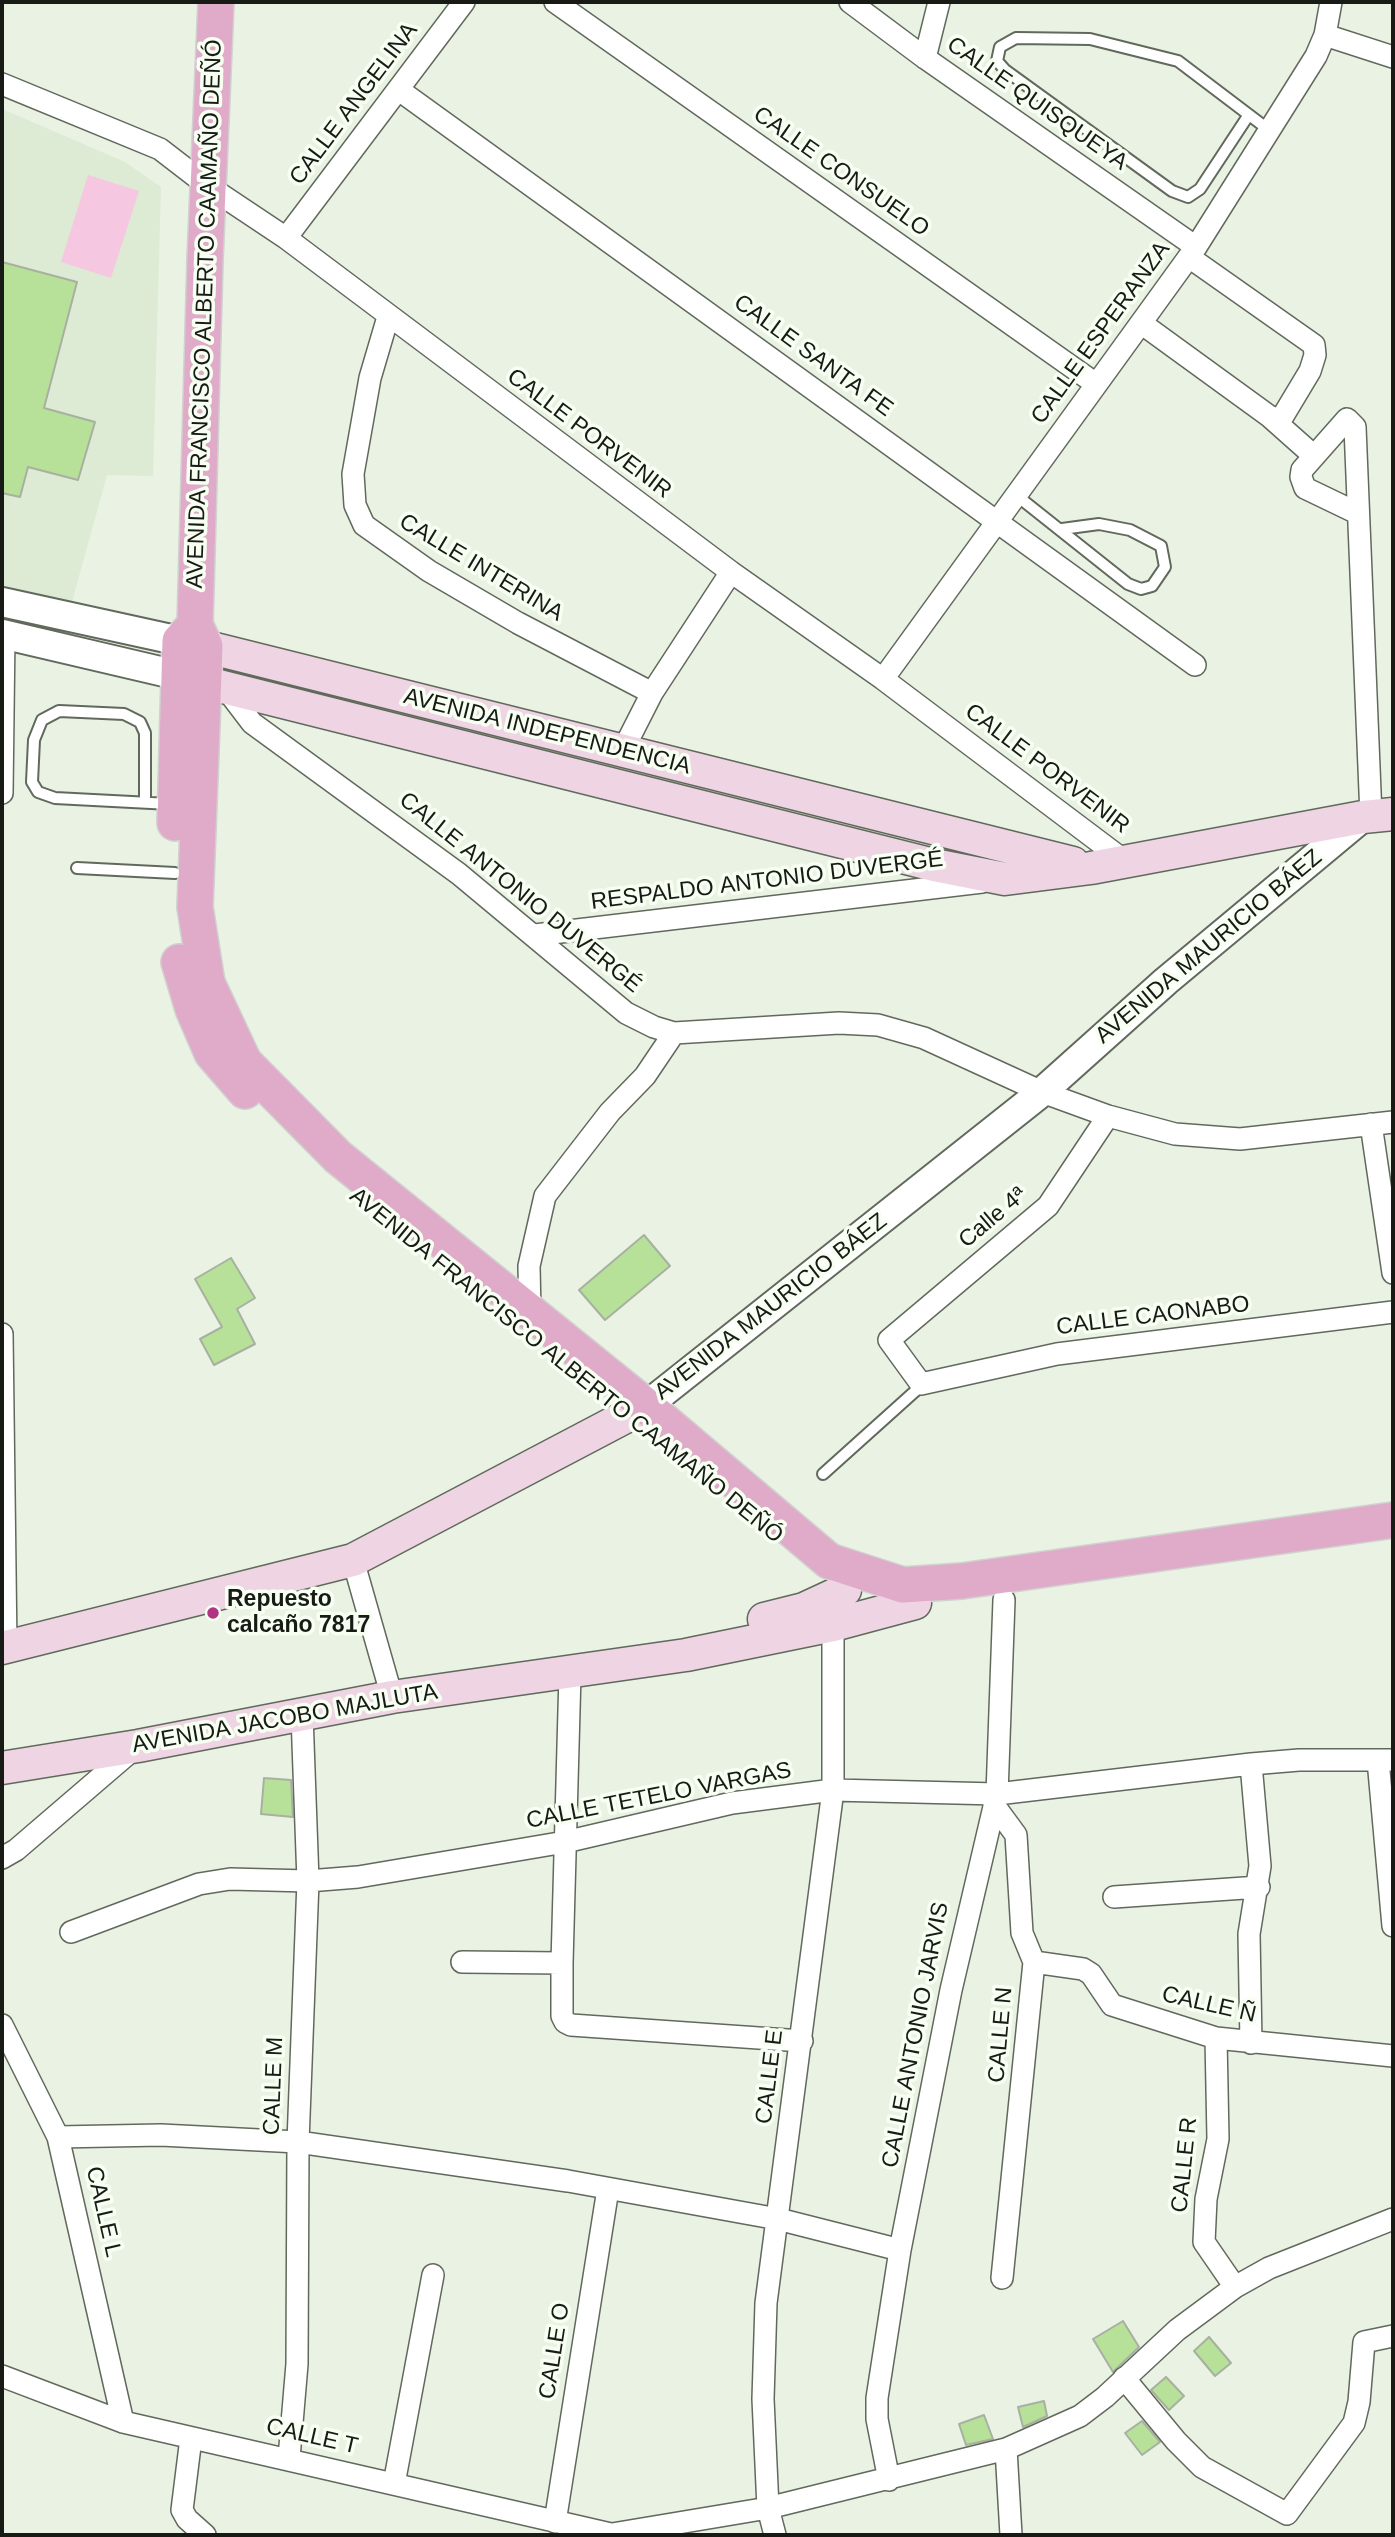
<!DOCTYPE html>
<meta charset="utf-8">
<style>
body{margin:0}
#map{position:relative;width:1395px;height:2537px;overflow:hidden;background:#e9f2e3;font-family:Helvetica,sans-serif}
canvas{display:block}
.frame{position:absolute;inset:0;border:4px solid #171a15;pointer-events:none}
</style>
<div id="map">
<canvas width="1395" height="2537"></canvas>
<div class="frame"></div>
</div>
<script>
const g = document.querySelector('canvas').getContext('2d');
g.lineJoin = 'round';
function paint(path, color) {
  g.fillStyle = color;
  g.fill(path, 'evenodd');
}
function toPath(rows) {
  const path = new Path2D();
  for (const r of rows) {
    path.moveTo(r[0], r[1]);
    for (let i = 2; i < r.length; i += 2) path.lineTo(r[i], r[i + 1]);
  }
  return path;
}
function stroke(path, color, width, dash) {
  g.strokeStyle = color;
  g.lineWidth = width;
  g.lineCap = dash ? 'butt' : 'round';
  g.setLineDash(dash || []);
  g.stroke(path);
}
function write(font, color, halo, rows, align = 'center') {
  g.font = font + ' Helvetica,sans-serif';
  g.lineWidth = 7;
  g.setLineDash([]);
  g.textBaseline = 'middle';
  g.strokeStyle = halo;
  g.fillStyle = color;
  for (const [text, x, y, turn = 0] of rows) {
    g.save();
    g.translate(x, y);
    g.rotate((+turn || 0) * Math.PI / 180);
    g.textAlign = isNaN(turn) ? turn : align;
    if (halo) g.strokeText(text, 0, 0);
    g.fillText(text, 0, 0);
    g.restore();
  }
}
const built = toPath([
 [2,109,125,162,161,187,153,476,107,475,70,609,2,592]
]);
const green = toPath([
 [88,175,139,191,111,278,61,262]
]);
const building = toPath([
 [2,262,77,282,44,408,95,422,78,480,28,467,20,497,2,493,2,262],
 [644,1235,670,1266,605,1320,579,1290,644,1235],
 [231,1258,255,1298,237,1309,255,1344,214,1365,200,1339,222,1327,195,1279,231,1258],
 [264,1778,291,1780,293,1817,261,1814,264,1778],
 [1123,2321,1139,2347,1113,2372,1093,2339,1123,2321],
 [1209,2337,1231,2363,1215,2376,1194,2351,1209,2337],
 [1166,2377,1184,2396,1169,2410,1151,2390,1166,2377],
 [1044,2401,1047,2416,1023,2427,1018,2407,1044,2401],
 [984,2415,993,2439,966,2445,959,2424,984,2415],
 [1142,2421,1160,2442,1142,2455,1125,2433,1142,2421]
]);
const service = toPath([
 [1248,116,1200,189,1188,197,1172,191,1005,70,997,61,1000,47,1016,38,1090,39,1178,61,1269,130],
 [1016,495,1128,584,1141,589,1152,586,1165,567,1161,546,1130,530,1099,524,1062,529],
 [145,802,145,733,140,722,124,714,59,711,42,720,34,740,32,782,38,792,55,798,170,804],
 [77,868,175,873],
 [823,1474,922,1385]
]);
const minor = toPath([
 [555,2,1096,384],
 [850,2,925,58,1196,247],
 [1325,35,1393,57],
 [925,58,939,2],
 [2,84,160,149,208,186,286,238,731,572,883,679,1126,862],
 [399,90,1195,665],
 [286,238,464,2],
 [388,317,370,378,353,474,355,505,364,525,429,571,518,623,652,693],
 [1141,323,1269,416,1277,419,1283,416,1310,371,1315,355,1314,345,1189,257],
 [1269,416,1314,456],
 [1357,513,1305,488,1301,477,1302,470,1347,419,1355,427,1371,816],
 [883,679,1196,247,1316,56,1325,35,1331,2],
 [223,685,252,723,459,874,626,1013,654,1027,674,1033,839,1023,878,1025,924,1038,1042,1092,1108,1116,1175,1134,1240,1139,1393,1122],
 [623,750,652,693,731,572],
 [2,793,4,635],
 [535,935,982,882],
 [1108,1116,1048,1206,889,1340,921,1384,1057,1354,1393,1312],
 [1371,1124,1393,1273],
 [530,1313,529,1266,545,1196,610,1112,645,1076,674,1033],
 [2,1334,6,1648],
 [353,1560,392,1697],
 [570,1674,562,1963,562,2016,565,2022,571,2025,802,2041],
 [1378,1760,1393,1926],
 [1251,1764,1260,1866,1249,1934,1251,2043],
 [994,1805,1016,1835,1022,1933,1034,1962,1002,2278],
 [2,1858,16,1850,136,1747],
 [1114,1897,1259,1887],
 [71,1932,199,1884,230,1879,308,1881,358,1877,565,1842,732,1803,833,1790,997,1794,1251,1764,1299,1760,1393,1760],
 [462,1962,562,1963],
 [1034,1962,1083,1969,1091,1974,1112,2005,1216,2038,1393,2056],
 [2,2025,58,2137,123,2422],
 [1216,2038,1218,2139,1206,2199,1204,2242,1235,2287],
 [58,2137,161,2135,298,2142,568,2181,778,2219,900,2250],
 [2,2376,123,2422,615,2535],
 [1124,2378,1176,2441,1202,2467,1287,2514,1354,2423,1359,2402,1364,2342,1393,2336],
 [191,2438,182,2510,187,2519,205,2535],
 [1006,2449,1011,2535],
 [289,2458,297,2364,298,2142,308,1881,302,1715],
 [889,2480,877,2419,877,2398,900,2250,951,1990,997,1794,1004,1600],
 [394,2484,433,2275],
 [555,2522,608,2189],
 [612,2534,768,2508,1006,2449,1080,2416,1105,2397,1177,2330,1235,2287,1269,2268,1393,2219],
 [775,2535,768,2508,763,2399,766,2303,833,1790,833,1625]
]);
const tertiary = toPath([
 [2,602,180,641],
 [2,634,177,675],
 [646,1406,1042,1092,1166,981,1363,817]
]);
const secondary = toPath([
 [183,641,1073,863],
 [179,676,934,865,1005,879,1091,868,1363,817,1393,814],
 [764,1619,804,1609,845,1590],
 [2,1648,353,1560,646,1406],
 [2,1768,138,1746,392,1697,686,1655,833,1625,915,1603]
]);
const primary = toPath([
 [216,2,205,260,195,625,205,646,195,907,207,983,244,1062,338,1157,646,1406,829,1561,903,1585,962,1581,1393,1520],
 [175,823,180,641,195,625],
 [179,962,193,1009,212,1053,245,1091]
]);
const markers = [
 [213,1613,7,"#b13483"]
];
const streetNames = [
 ["CALLE ANGELINA",354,104,-53],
 ["CALLE QUISQUEYA",1037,104,35],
 ["CALLE CONSUELO",841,172,35],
 ["AVENIDA FRANCISCO ALBERTO CAAMAÑO DEÑÓ",205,314,-88],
 ["CALLE ESPERANZA",1101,333,-54],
 ["CALLE SANTA FE",813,356,36],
 ["CALLE PORVENIR",589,434,37],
 ["CALLE INTERINA",481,568,31],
 ["AVENIDA INDEPENDENCIA",547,732,14],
 ["CALLE PORVENIR",1047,769,37],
 ["RESPALDO ANTONIO DUVERGÉ",767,881,-7],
 ["CALLE ANTONIO DUVERGÉ",520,893,39],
 ["AVENIDA MAURICIO BÁEZ",1209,947,-40],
 ["Calle 4ª",993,1218,-40],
 ["AVENIDA MAURICIO BÁEZ",771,1307,-38],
 ["CALLE CAONABO",1153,1316,-7],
 ["AVENIDA FRANCISCO ALBERTO CAAMAÑO DEÑÓ",566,1366,39],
 ["AVENIDA JACOBO MAJLUTA",285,1719,-10],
 ["CALLE TETELO VARGAS",659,1796,-11],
 ["CALLE Ñ",1209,2005,13],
 ["CALLE ANTONIO JARVIS",916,2035,-79],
 ["CALLE N",1001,2035,-85],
 ["CALLE E",770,2077,-83],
 ["CALLE M",274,2086,-88],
 ["CALLE R",1185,2165,-84],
 ["CALLE L",103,2212,77],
 ["CALLE O",555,2351,-81],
 ["CALLE T",312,2437,13]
];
const poiNames = [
 ["Repuesto",227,1600],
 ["calcaño 7817",227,1626]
];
paint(built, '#ddead4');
paint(green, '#f6c7e0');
paint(building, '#b7e198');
stroke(building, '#a7b0a1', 2);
stroke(service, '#61695c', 14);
stroke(minor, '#61695c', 24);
stroke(tertiary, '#61695c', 32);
stroke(secondary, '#61695c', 35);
stroke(primary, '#d1d1d0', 38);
stroke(service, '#fff', 10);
stroke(minor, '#fff', 21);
stroke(tertiary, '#fff', 28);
stroke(secondary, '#efd5e4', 32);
stroke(primary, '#dfabc8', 35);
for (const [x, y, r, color] of markers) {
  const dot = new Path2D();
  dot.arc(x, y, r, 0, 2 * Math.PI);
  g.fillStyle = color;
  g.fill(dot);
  stroke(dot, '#f7fff2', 2.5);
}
write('23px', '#171a15', '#f7fff2', streetNames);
write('bold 23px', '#171a15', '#f7fff2', poiNames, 'left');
</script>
